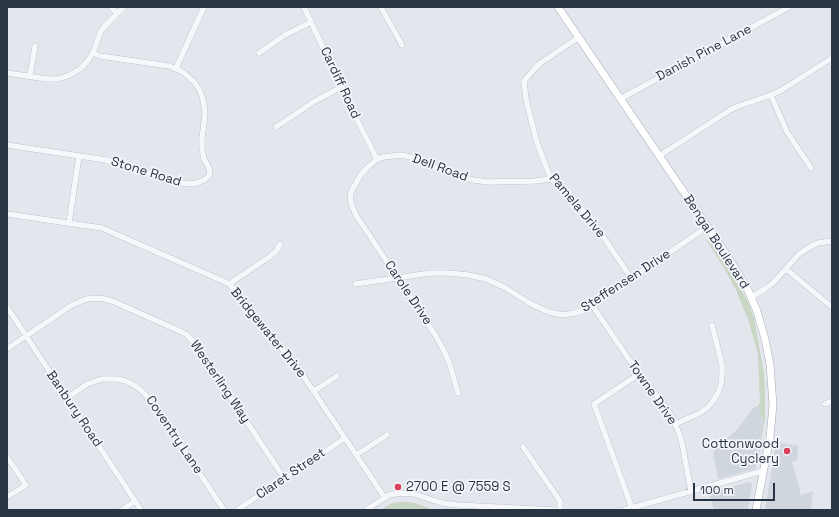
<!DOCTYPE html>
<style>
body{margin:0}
#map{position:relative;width:839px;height:517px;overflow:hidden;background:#e3e6ec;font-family:"Space Grotesk",sans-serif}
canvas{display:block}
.frame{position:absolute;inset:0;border:8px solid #293445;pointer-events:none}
.scale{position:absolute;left:693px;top:483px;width:82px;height:18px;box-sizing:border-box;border:2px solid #293445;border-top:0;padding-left:5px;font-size:12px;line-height:14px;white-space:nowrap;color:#293445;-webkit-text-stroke:3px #f3f5f9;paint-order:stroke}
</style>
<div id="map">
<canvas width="839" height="517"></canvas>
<div class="frame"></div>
<div class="scale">100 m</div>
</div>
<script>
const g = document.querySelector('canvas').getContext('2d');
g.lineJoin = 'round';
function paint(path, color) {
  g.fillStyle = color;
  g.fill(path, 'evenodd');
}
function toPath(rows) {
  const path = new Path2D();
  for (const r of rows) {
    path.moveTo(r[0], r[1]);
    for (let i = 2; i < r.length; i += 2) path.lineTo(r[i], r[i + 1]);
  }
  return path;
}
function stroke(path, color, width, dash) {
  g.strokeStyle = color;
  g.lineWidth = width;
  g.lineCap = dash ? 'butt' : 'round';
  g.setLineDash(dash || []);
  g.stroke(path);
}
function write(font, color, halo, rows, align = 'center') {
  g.font = font + ' "Space Grotesk",sans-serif';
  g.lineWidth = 3.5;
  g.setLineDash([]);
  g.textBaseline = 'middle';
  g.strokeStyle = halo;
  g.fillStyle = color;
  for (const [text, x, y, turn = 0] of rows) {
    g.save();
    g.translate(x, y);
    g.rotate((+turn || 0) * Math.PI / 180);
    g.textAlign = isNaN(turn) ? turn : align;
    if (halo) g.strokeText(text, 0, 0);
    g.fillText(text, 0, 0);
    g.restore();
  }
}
const built = toPath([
 [758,406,762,419,763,420,761,437,762,436,757,466,754,469,718,479,713,453,716,447,737,430,753,408],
 [776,442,798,446,797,460,792,462,801,495,813,491,811,510,765,510],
 [750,482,752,484,748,510,714,510,709,493]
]);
const green = toPath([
 [706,239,710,242,734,278,748,302,754,318,764,374,765,391,765,418,762,436,761,438,763,420,762,419,758,406,760,403,758,354,748,319,736,290,726,271],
 [398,502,408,502,415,503,434,510,381,510,390,504]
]);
const minor = toPath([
 [111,7,117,13],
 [304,7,356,118,377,159],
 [381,7,402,45],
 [579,37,539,64,530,74,524,81,526,99,537,143,551,179,588,216,600,232,631,278],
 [259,53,285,35,311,22],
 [176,68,204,7],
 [7,73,47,79,58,79,70,75,80,69,87,62,93,53,101,31,105,26,124,7],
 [30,76,35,46],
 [771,95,787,132,811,168],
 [620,99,789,7],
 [276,127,315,101,341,87],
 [7,145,106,160,181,183,189,184,197,183,204,180,210,175,209,168,204,159,202,149,202,138,205,115,204,105,202,96,199,89,194,82,183,72,169,66,100,56,93,53],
 [659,156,730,110,736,107,771,95,780,91,832,58],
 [7,214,102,228,223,281,229,284,237,293,300,371,385,498],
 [69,223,79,156],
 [786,269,832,307],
 [229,284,272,255,277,250,280,244],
 [355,284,431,273,448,273,468,275,486,279,504,287,533,305,549,312,563,315,574,313,584,310,592,305,707,227],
 [751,297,765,289,773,283,799,254,808,248,818,243,832,241],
 [592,305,639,374,662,402,671,415,679,433,682,443,691,491],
 [7,307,141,510],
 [7,349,72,305,84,300,91,298,105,299,112,301,182,332,187,335,194,342,284,478],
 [314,391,337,376],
 [458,393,449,362,442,347,434,333,356,215,352,206,350,196,353,188,362,173,369,166,377,159,384,157,401,155,415,158,453,175,473,180,489,182,535,181,551,179],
 [67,398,87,384,102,379,117,379,126,381,134,385,141,390,153,403,224,510],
 [825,404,832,401],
 [675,424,698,414,707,408,713,401,718,393,721,384,722,375,722,365,712,325],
 [523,447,560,501,560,510],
 [356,455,387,435],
 [7,457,26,485,7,497],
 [632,508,594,404,639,374],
 [122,510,135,501],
 [237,510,345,438],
 [366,510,389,495,400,493,414,494,442,503,457,505,555,510],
 [624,510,763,471]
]);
const major = toPath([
 [558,7,728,257,747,288,757,311,765,339,770,364,773,405,770,437,756,510]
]);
const markers = [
 [787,451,4,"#d8405b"],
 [398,487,4,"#d8405b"]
];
const streetNames = [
 ["Danish Pine Lane",704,53,-28],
 ["Cardiff Road",340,83,65],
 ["Dell Road",440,168,20],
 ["Stone Road",146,172,17],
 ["Pamela Drive",577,206,50],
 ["Bengal Boulevard",716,242,57],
 ["Steffensen Drive",626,281,-33],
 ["Carole Drive",408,293,56],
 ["Bridgewater Drive",268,333,51],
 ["Westerling Way",220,382,56],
 ["Towne Drive",652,393,55],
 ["Banbury Road",74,409,56],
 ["Coventry Lane",174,435,56],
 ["Claret Street",291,474,-34]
];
const poiNames = [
 ["Cottonwood",779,444],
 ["Cyclery",779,459],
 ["2700 E @ 7559 S",406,487,"left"]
];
paint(built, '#d0d6de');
paint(green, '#c8d6c3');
stroke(minor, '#a7adb7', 6);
stroke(major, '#a1abb8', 8);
stroke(minor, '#f6f7fa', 5.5);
stroke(major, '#fff', 7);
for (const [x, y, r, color] of markers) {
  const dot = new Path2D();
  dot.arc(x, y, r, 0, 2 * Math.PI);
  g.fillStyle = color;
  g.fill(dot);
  stroke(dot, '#f3f5f9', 1.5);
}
write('13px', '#293445', '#f3f5f9', streetNames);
write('13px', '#293445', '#f3f5f9', poiNames, 'right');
</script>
